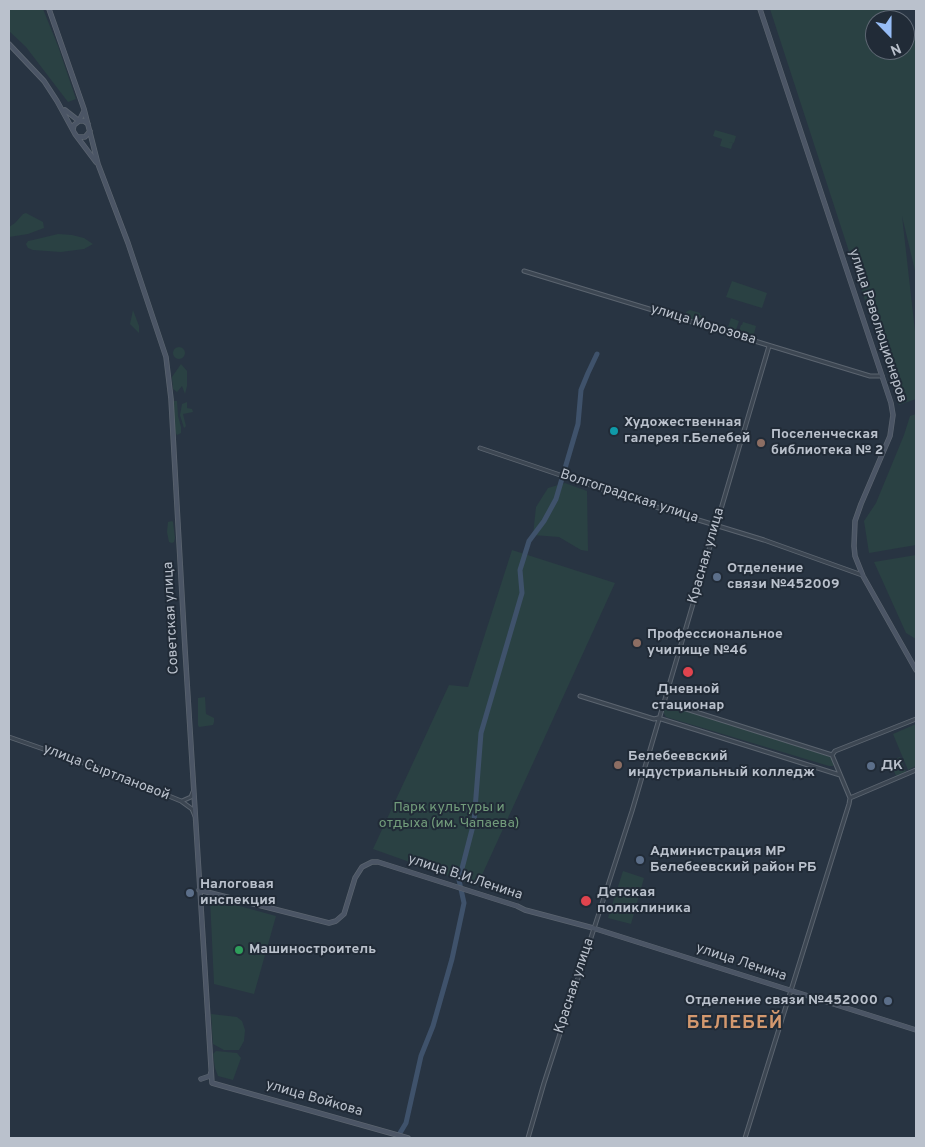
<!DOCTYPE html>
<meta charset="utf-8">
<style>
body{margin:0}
#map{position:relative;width:925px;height:1147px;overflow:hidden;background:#283442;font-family:Overpass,sans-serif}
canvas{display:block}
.frame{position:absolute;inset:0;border:10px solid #bac1cc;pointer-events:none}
.north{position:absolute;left:865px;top:10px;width:50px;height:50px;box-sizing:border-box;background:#212b37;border:1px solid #5e6773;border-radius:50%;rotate:158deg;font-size:14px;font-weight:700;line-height:20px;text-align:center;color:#bac1cc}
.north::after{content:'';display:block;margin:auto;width:18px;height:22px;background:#96bcf5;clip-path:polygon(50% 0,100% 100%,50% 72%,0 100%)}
</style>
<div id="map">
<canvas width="925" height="1147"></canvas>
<div class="frame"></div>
<div class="north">N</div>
</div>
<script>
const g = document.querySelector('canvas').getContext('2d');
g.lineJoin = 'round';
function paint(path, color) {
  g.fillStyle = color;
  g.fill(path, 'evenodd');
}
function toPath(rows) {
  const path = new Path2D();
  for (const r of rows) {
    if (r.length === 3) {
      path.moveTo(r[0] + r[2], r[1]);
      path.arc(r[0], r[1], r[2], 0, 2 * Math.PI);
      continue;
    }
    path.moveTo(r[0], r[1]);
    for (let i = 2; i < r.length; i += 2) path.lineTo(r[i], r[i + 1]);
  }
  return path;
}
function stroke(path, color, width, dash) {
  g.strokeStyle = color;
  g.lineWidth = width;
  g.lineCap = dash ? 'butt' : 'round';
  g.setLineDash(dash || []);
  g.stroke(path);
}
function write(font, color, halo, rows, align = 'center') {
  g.font = font + ' Overpass,sans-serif';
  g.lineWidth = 4;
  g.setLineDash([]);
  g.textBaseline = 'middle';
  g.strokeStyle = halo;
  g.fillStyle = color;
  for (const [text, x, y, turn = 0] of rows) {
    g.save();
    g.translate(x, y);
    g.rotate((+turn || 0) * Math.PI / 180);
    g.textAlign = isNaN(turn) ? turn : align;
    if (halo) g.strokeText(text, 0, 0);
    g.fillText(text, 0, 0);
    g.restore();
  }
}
const green = toPath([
 [9,9,43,9,58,46,76,99,68,102,26,47,9,31],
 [770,9,888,9,901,20,875,20,875,50,905,50,905,24,916,34,916,275,902,216,916,340,916,399,899,405],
 [715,130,736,136,734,143,729,142,733,143,731,149,720,146,722,139,713,136],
 [26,213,43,222,44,228,28,234,9,237,9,227,15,223,23,214],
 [58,234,72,235,84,238,93,244,84,249,61,252,33,250,28,248,26,244,28,241,33,240],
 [732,281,767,293,762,308,726,297],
 [133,310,139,326,139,333,130,324],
 [690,310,700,313,700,315,706,318,706,321,728,327,731,318,739,321,735,333,686,318,685,316,686,312],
 [743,322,756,326,753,338,738,334,741,325,742,325],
 [179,353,6],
 [181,364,187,371,187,386,185,394,182,386,177,392,173,389,172,377],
 [173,401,177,401,178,416,181,427,181,433,177,435,175,432],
 [187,402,187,408,192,409,193,412,183,414,186,426,184,428,180,415,182,404],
 [916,414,916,545,869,553,864,521,876,503,904,435,910,416],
 [565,483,587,491,588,551,581,550,559,537,533,535,536,507,548,488],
 [172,521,173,522,175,538,174,542,172,543,169,542,167,532,168,522],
 [512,550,615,583,477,886,373,849,449,685,468,687],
 [916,555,916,639,906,633,874,562],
 [205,697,206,714,214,718,214,722,213,725,199,727,198,725,198,698],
 [669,706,832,757,835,762,833,766,829,766,666,717,663,712,665,708],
 [916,724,916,766,908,770,893,734],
 [900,757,906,772,896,776,890,761],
 [623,871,644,878,631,924,608,918],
 [210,898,276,916,254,994,214,984],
 [211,1014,237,1017,242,1021,245,1030,244,1041,239,1050,224,1050,213,1044],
 [216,1051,237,1053,241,1058,233,1080,218,1076,215,1068,213,1054]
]);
const river = toPath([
 [397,1138,406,1123,421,1056,433,1026,452,959,464,903,459,880,474,822,481,733,522,593,520,570,529,541,544,521,556,499,578,424,581,390,588,373,597,354]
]);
const tertiary = toPath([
 [524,271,870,376,882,376],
 [480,448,646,504,764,540,862,575],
 [580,696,654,719,658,718,700,731,840,775],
 [664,702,832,755],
 [9,737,115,774,181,801,192,809,195,816],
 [832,755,835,751,916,719],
 [850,798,916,770],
 [182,801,191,797,193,792],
 [528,1138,544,1083,632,811,769,346],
 [745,1138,849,804,850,798,832,755]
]);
const secondary = toPath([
 [49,9,84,109,98,164,128,243,166,357,171,399,185,649,212,1083,408,1138],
 [760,9,891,403,893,415,890,436,861,504,855,521,854,546,855,556,863,576,916,670],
 [9,44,44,81,57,101,75,134,96,162],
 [65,110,79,121,84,121,88,124],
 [73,130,74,125,79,121,84,111],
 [78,137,85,137,90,131],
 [199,890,329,923,336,921,344,914,355,878,362,867,372,862,378,862,517,906,525,910,593,928,916,1030],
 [201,1079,210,1076,211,1072]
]);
const markers = [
 [614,431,5,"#0f9aa8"],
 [761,443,5,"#8d6e63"],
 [717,577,5,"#5c6f8a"],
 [637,643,5,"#8d6e63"],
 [688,672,6,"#e0444e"],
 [618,765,5,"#8d6e63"],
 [871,766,5,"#5c6f8a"],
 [640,860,5,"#5c6f8a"],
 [190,893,5,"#5c6f8a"],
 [586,901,6,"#e0444e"],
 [239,950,5,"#2e9e5b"],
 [888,1001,5,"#5c6f8a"]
];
const streetNames = [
 ["улица Морозова",703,325,17],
 ["улица Революционеров",877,326,72],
 ["Волгоградская улица",629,497,18],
 ["Красная улица",707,556,-74],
 ["Советская улица",172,618,-93],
 ["улица Сыртлановой",106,773,21],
 ["улица В.И.Ленина",465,878,18],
 ["улица Ленина",741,963,18],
 ["Красная улица",575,986,-72],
 ["улица Войкова",314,1099,16]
];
const poiNames = [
 ["Художественная",624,423],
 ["галерея г.Белебей",624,439],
 ["Поселенческая",771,435],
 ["библиотека № 2",771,451],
 ["Отделение",727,569],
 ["связи №452009",727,585],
 ["Профессиональное",647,635],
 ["училище №46",647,651],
 ["Дневной",688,690,"center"],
 ["стационар",688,706,"center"],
 ["Белебеевский",628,757],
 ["индустриальный колледж",628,773],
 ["ДК",881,766],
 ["Администрация МР",650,852],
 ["Белебеевский район РБ",650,868],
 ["Налоговая",200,885],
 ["инспекция",200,901],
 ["Детская",597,893],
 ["поликлиника",597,909],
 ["Машиностроитель",249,950],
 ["Отделение связи №452000",878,1001,"right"]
];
const parkNames = [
 ["Парк культуры и",449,808],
 ["отдыха (им. Чапаева)",449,824]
];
const districtNames = [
 ["БЕЛЕБЕЙ",735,1024]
];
paint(green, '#2a4143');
stroke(river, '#3f526b', 5);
stroke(tertiary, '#5b646f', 5);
stroke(secondary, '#5b646f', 5.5);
stroke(tertiary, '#3c4652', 3);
stroke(secondary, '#4b5565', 4);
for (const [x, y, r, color] of markers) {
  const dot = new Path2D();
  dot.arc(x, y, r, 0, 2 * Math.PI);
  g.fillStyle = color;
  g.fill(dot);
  stroke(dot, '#212b37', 2);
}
write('14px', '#bac1cc', '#212b37', streetNames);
write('bold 14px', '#bac1cc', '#212b37', poiNames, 'left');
write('14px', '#729c7b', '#212b37', parkNames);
g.letterSpacing = '1px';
write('bold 19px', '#d3986e', '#212b37', districtNames);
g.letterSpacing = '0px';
</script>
